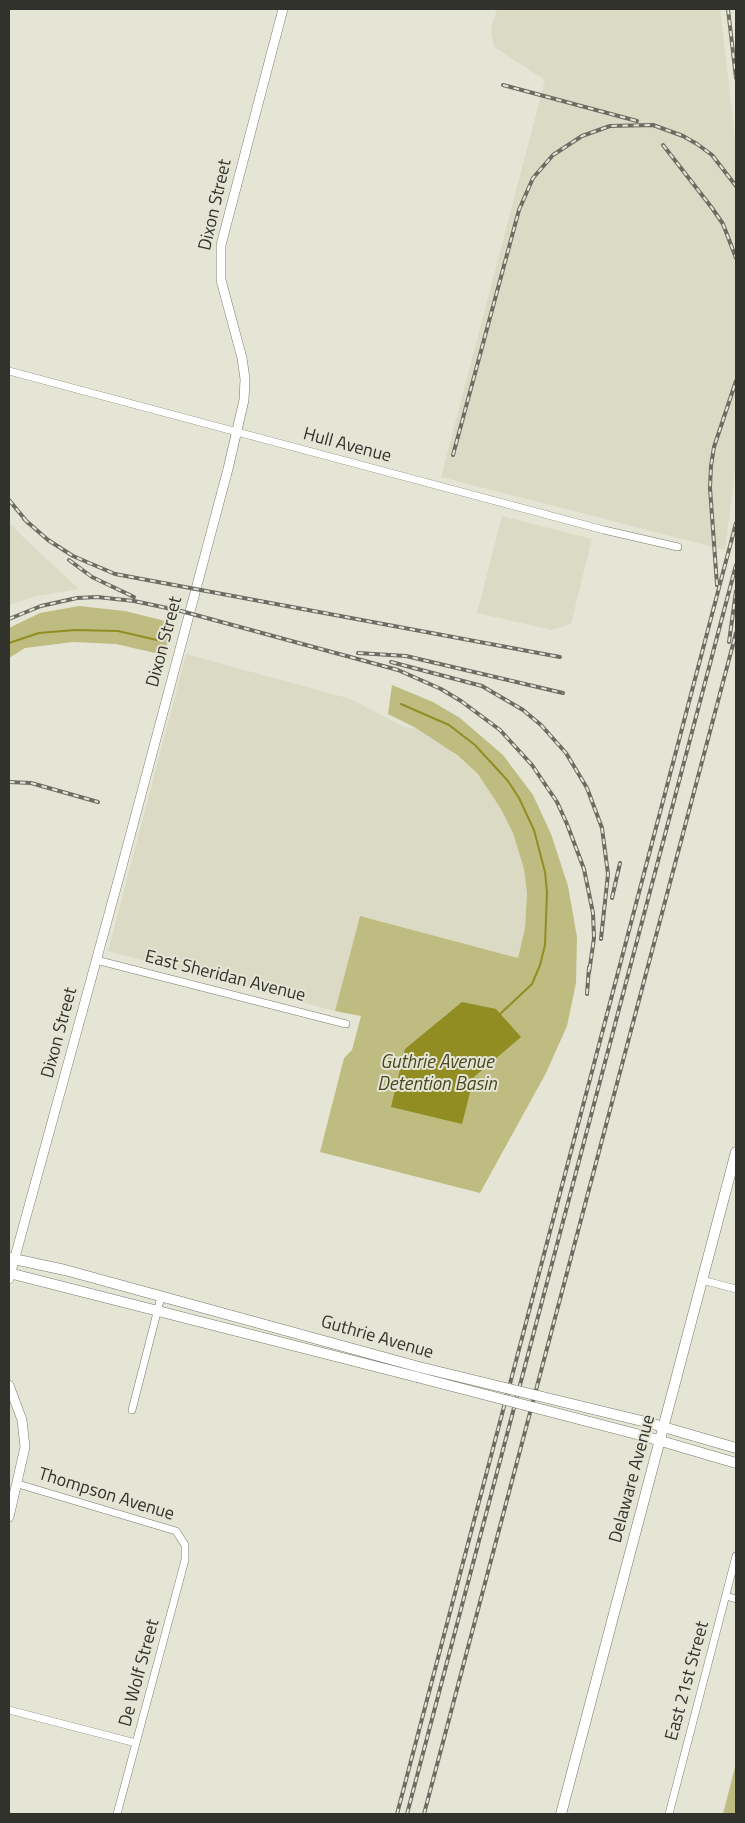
<!DOCTYPE html>
<style>
body{margin:0}
#map{position:relative;width:745px;height:1823px;overflow:hidden;background:#e5e5d6;font-family:"Titillium Web",sans-serif}
canvas{display:block}
.frame{position:absolute;inset:0;border:10px solid #32322c;pointer-events:none}
</style>
<div id="map">
<canvas width="745" height="1823"></canvas>
<div class="frame"></div>
</div>
<script>
const g = document.querySelector('canvas').getContext('2d');
g.lineJoin = 'round';
function paint(path, color) {
  g.fillStyle = color;
  g.fill(path, 'evenodd');
}
function toPath(rows) {
  const path = new Path2D();
  for (const r of rows) {
    path.moveTo(r[0], r[1]);
    for (let i = 2; i < r.length; i += 2) path.lineTo(r[i], r[i + 1]);
  }
  return path;
}
function stroke(path, color, width, dash) {
  g.strokeStyle = color;
  g.lineWidth = width;
  g.lineCap = dash ? 'butt' : 'round';
  g.setLineDash(dash || []);
  g.stroke(path);
}
function write(font, color, halo, rows, align = 'center') {
  g.font = font + ' "Titillium Web",sans-serif';
  g.lineWidth = 4;
  g.setLineDash([]);
  g.textBaseline = 'middle';
  g.strokeStyle = halo;
  g.fillStyle = color;
  for (const [text, x, y, turn = 0] of rows) {
    g.save();
    g.translate(x, y);
    g.rotate((+turn || 0) * Math.PI / 180);
    g.textAlign = isNaN(turn) ? turn : align;
    if (halo) g.strokeText(text, 0, 0);
    g.fillText(text, 0, 0);
    g.restore();
  }
}
const built = toPath([
 [497,9,720,9,736,145,736,464,725,550,441,477,545,80,494,47,491,29],
 [502,516,592,539,571,624,552,630,477,613],
 [9,522,22,536,79,589,37,596,9,605],
 [186,654,351,699,404,727,416,728,443,745,478,774,493,793,513,833,524,869,527,893,525,928,518,958,360,916,335,1011,108,951]
]);
const green = toPath([
 [79,606,125,611,173,623,164,655,116,644,73,642,25,648,9,658,9,628,40,613],
 [392,685,433,702,460,718,503,755,533,795,551,834,568,886,577,937,576,983,567,1026,546,1073,480,1193,320,1152,344,1058,352,1050,361,1016,335,1011,360,916,518,958,525,928,527,893,524,869,513,833,501,809,478,774,457,755,416,728,388,714],
 [736,1763,736,1814,723,1814,726,1802]
]);
const water = toPath([
 [462,1002,496,1009,521,1037,474,1077,462,1124,391,1107,405,1049]
]);
const stream = toPath([
 [9,643,39,633,75,630,118,631,161,641],
 [401,704,449,725,475,745,508,781,519,798,534,830,545,872,547,892,545,945,540,965,532,984,499,1015]
]);
const minor = toPath([
 [9,371,604,530,678,547],
 [96,960,346,1024],
 [702,1280,736,1289],
 [132,1410,161,1297],
 [18,1484,176,1531,185,1545,185,1560,117,1814],
 [726,1596,736,1599],
 [9,1710,136,1743],
 [669,1814,736,1556]
]);
const tertiary = toPath([
 [9,1279,121,870,228,469,244,400,245,379,242,358,221,280,221,245,283,9],
 [9,1385,22,1420,25,1447,9,1517]
]);
const secondary = toPath([
 [9,1258,65,1270,419,1367],
 [9,1273,417,1377],
 [646,1422,736,1448],
 [644,1436,736,1463],
 [561,1814,736,1152]
]);
const rail = toPath([
 [728,9,736,78],
 [503,85,637,121],
 [663,145,712,208,723,224,736,258],
 [453,455,519,210,533,178,553,155,582,136,610,126,653,125,683,136,697,144,712,155,736,186],
 [9,500,28,523],
 [24,519,48,540,73,556,115,574,560,657],
 [69,560,92,577,134,597],
 [717,585,710,488,711,466,714,447,736,381],
 [9,619,41,606,77,598,97,597,134,601,181,611,398,670,441,689,461,701,500,730,532,765,557,802,567,824,584,869,593,913,594,938,589,973],
 [729,642,736,591],
 [358,653,406,656,563,693],
 [391,662,482,686,523,710,541,725,566,753,587,788,602,828,608,874,601,939],
 [9,782,31,783,98,802],
 [612,898,620,863],
 [587,994,589,967],
 [397,1814,736,523],
 [407,1814,736,565],
 [424,1814,736,633]
]);
const secondaryBridge = toPath([
 [419,1367,646,1422],
 [417,1377,644,1436]
]);
const streetNames = [
 ["Dixon Street",216,205,-77],
 ["Hull Avenue",347,446,15],
 ["Dixon Street",165,642,-75],
 ["East Sheridan Avenue",225,977,14],
 ["Dixon Street",60,1033,-75],
 ["Guthrie Avenue",377,1338,16],
 ["Delaware Avenue",633,1479,-75],
 ["Thompson Avenue",106,1495,17],
 ["De Wolf Street",140,1673,-75],
 ["East 21st Street",688,1681,-75]
];
const waterNames = [
 ["Guthrie Avenue",437,1063],
 ["Detention Basin",437,1085]
];
paint(built, '#dbdbc5');
paint(green, '#bebc80');
paint(water, '#928d23');
stroke(stream, '#928d23', 2);
stroke(minor, '#79796c', 8);
stroke(tertiary, '#79796c', 10);
stroke(secondary, '#79796c', 11);
stroke(minor, '#fff', 7);
stroke(tertiary, '#fff', 9);
stroke(secondary, '#fff', 10);
stroke(rail, '#6c6c63', 4);
stroke(rail, '#e5e5d6', 2, [5.5]);
stroke(secondaryBridge, '#79796c', 11, []);
stroke(secondaryBridge, '#fff', 10);
write('18px', '#32322c', '#e5e5d6', streetNames);
write('italic 19px', '#4a491f', '#e5e5d6', waterNames);
</script>
